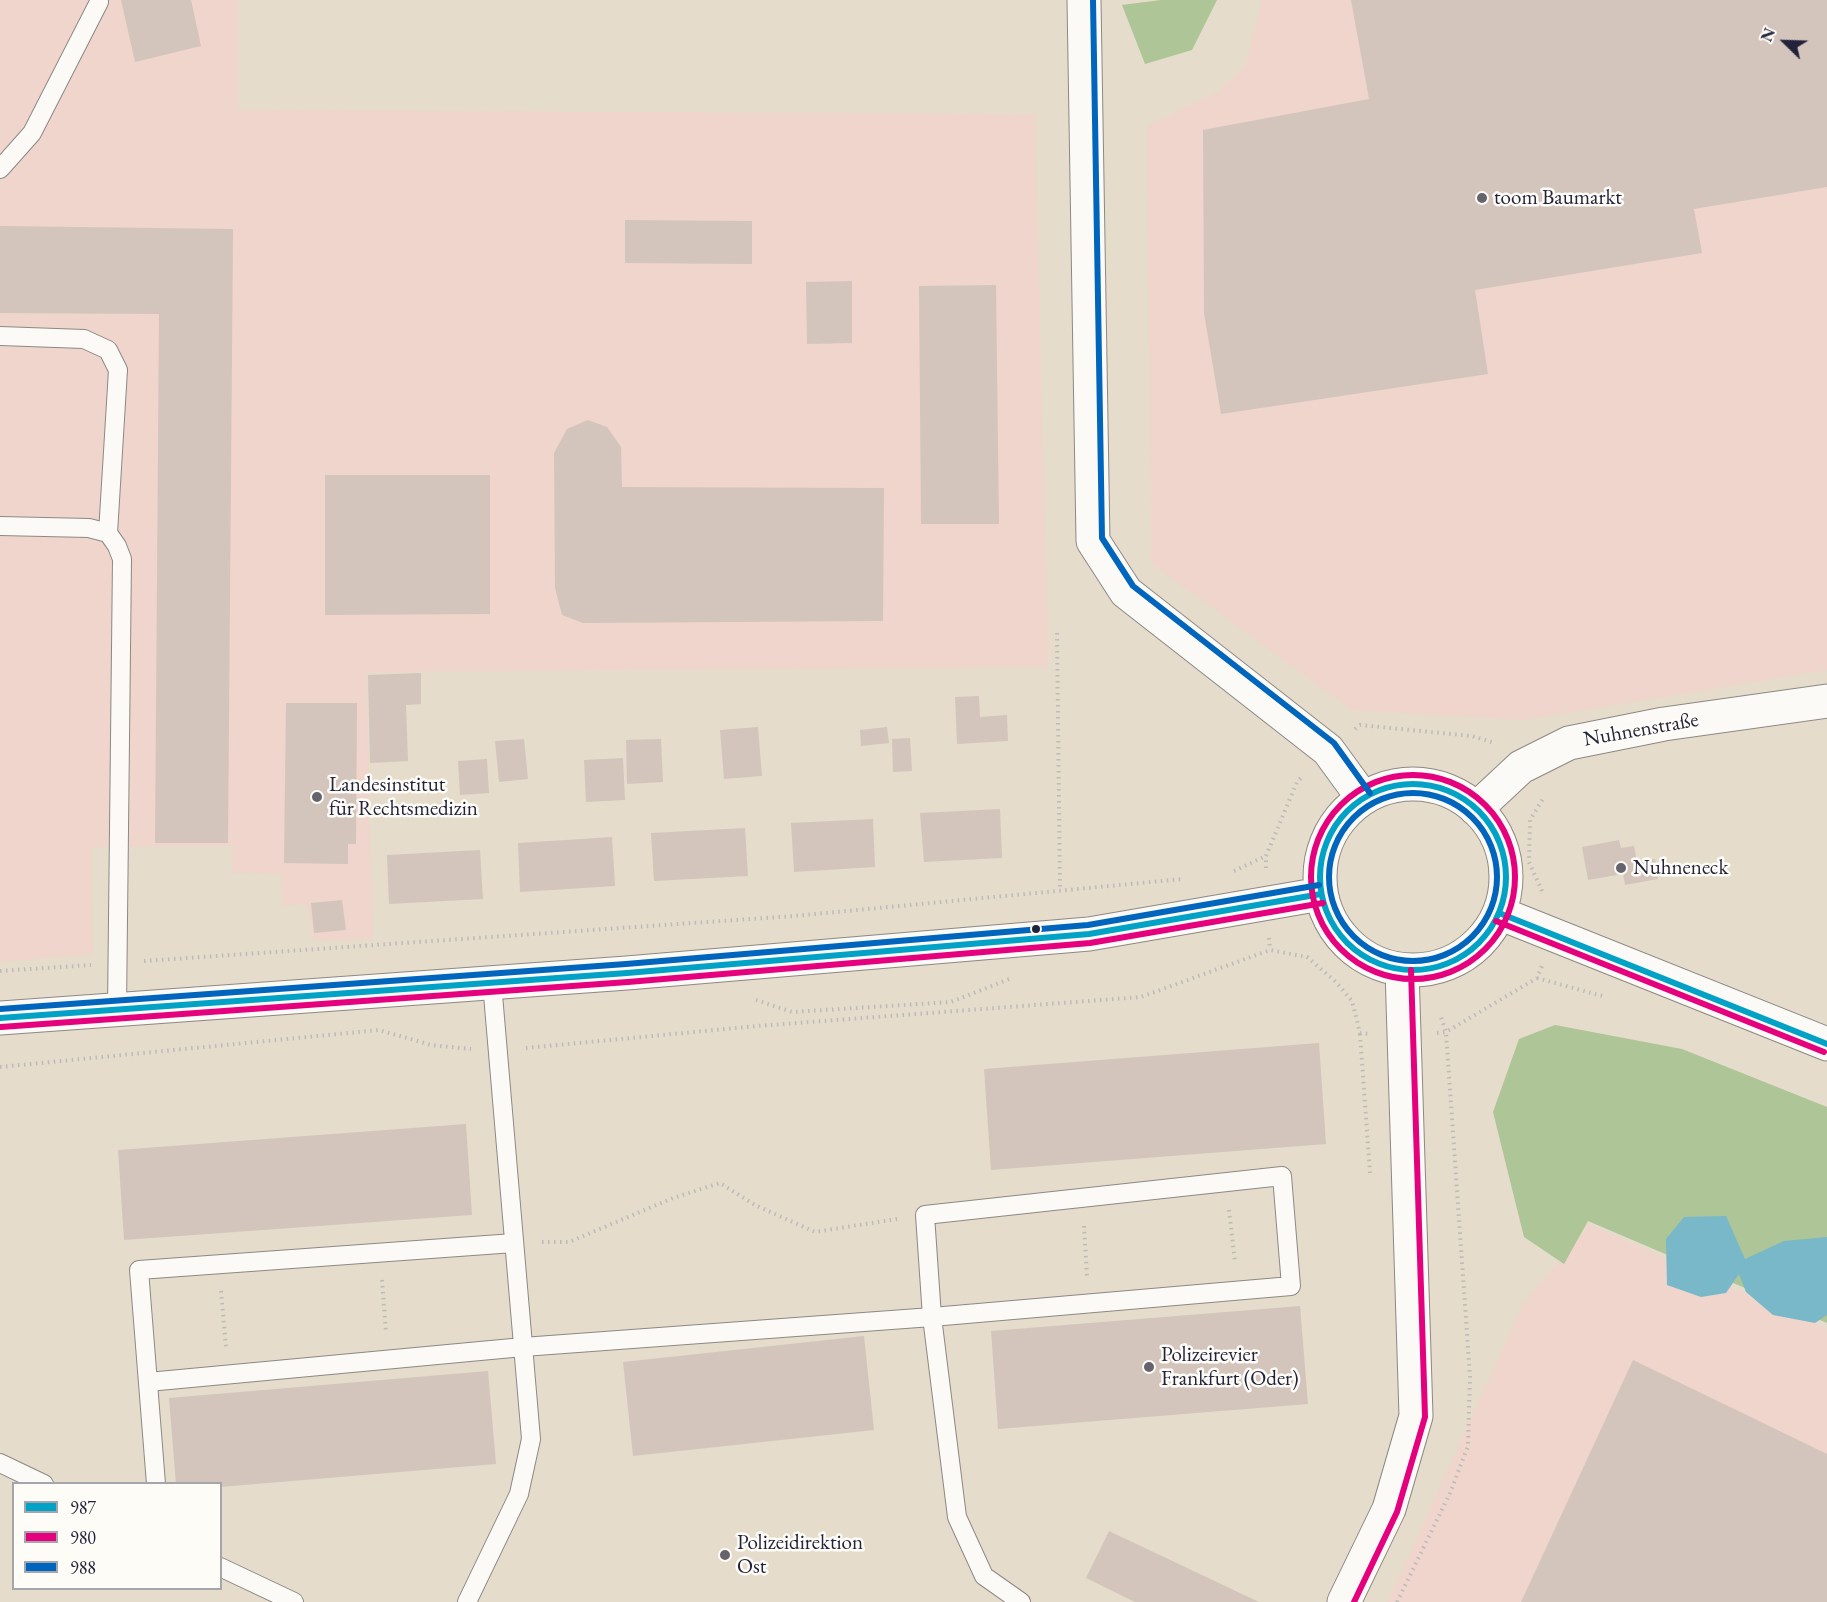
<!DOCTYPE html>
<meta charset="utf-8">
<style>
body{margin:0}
#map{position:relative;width:1827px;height:1602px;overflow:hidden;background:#e5dccb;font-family:"EB Garamond",serif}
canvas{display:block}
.legend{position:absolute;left:12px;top:1482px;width:210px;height:108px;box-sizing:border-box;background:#fdfcf7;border:2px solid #a5a5ac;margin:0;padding:8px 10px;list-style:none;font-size:18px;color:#22223b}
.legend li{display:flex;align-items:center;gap:12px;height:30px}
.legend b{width:30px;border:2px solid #a5a5ac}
.north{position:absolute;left:1755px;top:12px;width:60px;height:60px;-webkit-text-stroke:4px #fdfcf7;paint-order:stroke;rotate:293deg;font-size:16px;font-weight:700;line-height:24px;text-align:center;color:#22223b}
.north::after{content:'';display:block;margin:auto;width:21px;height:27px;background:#22223b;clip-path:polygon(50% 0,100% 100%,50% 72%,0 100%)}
</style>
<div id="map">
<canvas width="1827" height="1602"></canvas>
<ul class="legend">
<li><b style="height:8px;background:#02a2c7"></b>987</li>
<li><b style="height:8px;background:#e5007d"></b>980</li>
<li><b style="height:8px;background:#0065bd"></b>988</li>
</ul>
<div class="north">N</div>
</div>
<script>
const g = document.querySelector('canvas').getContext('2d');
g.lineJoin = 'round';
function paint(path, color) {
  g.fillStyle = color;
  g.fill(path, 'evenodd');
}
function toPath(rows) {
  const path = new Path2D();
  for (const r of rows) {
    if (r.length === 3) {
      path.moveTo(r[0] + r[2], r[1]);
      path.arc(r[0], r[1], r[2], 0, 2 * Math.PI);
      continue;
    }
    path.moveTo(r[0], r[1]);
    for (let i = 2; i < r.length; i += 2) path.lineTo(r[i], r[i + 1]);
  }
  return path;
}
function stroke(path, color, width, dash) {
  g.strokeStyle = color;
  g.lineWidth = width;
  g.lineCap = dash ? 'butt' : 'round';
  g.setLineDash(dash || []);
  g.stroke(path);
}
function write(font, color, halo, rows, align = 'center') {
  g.font = font + ' "EB Garamond",serif';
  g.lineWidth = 5;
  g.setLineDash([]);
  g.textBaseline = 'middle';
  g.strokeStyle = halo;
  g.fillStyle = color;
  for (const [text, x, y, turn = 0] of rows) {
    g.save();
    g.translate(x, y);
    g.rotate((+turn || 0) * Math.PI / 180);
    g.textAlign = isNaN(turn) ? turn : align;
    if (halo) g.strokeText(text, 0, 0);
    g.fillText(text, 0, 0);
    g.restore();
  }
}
const built = toPath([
 [0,0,238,0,238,110,1035,114,1048,667,366,672,373,939,314,941,307,904,283,906,282,874,232,873,233,846,91,847,93,954,0,962],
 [1262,0,1827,0,1827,670,1525,720,1352,710,1151,563,1147,126,1218,92,1246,64],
 [1590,1225,1827,1329,1827,1602,1388,1602,1523,1304]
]);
const forest = toPath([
 [1161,0,1217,0,1192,50,1145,64,1122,5],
 [1555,1025,1682,1049,1827,1107,1827,1323,1588,1221,1564,1264,1524,1237,1493,1112,1519,1039]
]);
const water = toPath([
 [1726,1216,1745,1259,1784,1241,1827,1237,1827,1315,1815,1323,1773,1315,1746,1292,1739,1274,1726,1293,1701,1297,1667,1285,1666,1239,1684,1217]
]);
const building = toPath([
 [121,0,191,0,201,46,135,62],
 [1351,0,1827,0,1827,187,1694,209,1702,253,1475,290,1488,374,1221,414,1204,313,1203,130,1369,99],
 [625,220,752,221,752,264,625,263],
 [0,226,233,229,228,843,155,843,159,314,0,313],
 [852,281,852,343,807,344,806,282],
 [996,285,999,524,921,524,919,286],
 [588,420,607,427,621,447,622,487,884,488,883,621,583,623,562,615,555,588,554,453,567,429],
 [325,475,490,475,490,614,325,615],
 [421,673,421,704,406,705,408,761,370,763,368,675],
 [979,696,980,717,1007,715,1008,741,957,744,955,697],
 [286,703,357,703,356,844,348,844,348,864,284,863],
 [758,727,762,776,724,779,720,730],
 [887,727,889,743,861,746,860,730],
 [910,738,912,771,893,772,892,739],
 [524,739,528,779,499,782,495,741],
 [661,739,663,782,627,784,626,740],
 [623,758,625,800,586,802,584,760],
 [487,759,489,793,460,795,458,761],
 [1000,809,1002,858,924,862,920,813],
 [873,819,875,867,794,872,791,823],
 [745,828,748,876,654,881,651,833],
 [612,837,615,886,520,892,518,843],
 [1619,840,1621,848,1634,846,1637,862,1655,859,1658,879,1625,885,1623,874,1588,880,1582,847],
 [480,850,483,899,389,904,387,855],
 [342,900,346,930,314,933,311,903],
 [1319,1043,1326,1144,991,1170,984,1069],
 [466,1124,472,1215,124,1240,118,1150],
 [1300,1306,1308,1404,998,1429,991,1331],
 [864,1336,874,1430,633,1456,623,1362],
 [1633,1360,1827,1454,1827,1602,1521,1602],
 [488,1371,496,1464,220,1487,220,1484,176,1484,169,1398],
 [1109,1531,1259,1602,1135,1602,1086,1578]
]);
const path = toPath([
 [1057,633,1060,891],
 [1355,729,1360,725,1472,736,1495,743],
 [1266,868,1266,856,1297,782,1303,776],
 [1234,871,1266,856],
 [1542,891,1529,862,1530,820,1544,797],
 [1269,938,1270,950],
 [144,961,794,916,1183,879],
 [0,971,91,965],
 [1537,978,1606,997],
 [756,1000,792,1012,951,1002,1012,978],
 [1437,1033,1446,1032,1537,978,1542,966],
 [1360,1034,1370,1173],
 [526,1048,757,1026,1141,997,1270,950,1307,957,1336,982,1352,1001,1360,1033,1370,1034],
 [0,1067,379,1030,431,1045,471,1049],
 [1229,1210,1235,1262],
 [1084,1226,1087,1276],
 [542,1242,569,1242,673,1198,720,1183,755,1205,815,1232,897,1219],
 [382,1280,386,1332],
 [221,1291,226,1347],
 [1397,1602,1450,1493,1468,1446,1470,1377,1446,1032,1441,1017]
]);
const lane = toPath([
 [0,169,32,133,99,2],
 [0,336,84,339,108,350,118,370,108,533],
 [0,526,89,528,108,533,117,546,122,559,117,1009],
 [148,1382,523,1347,932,1317,1291,1286,1282,1176,925,1215,932,1317,957,1517,984,1576,1021,1602],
 [0,1463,44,1484],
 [156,1484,139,1270,514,1243],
 [220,1567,294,1602],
 [467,1602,519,1494,531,1439,492,983]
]);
const street = toPath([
 [1084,0,1093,541,1126,592,1328,750,1363,798],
 [1476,809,1521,767,1569,743,1664,724,1827,701],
 [1344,1602,1389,1509,1416,1416,1402,970]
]);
const secondary = toPath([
 [1413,877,93],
 [1499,913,1827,1044],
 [0,1018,627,973,1089,934,1321,894]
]);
const bus1 = toPath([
 [1413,877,93],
 [1499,913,1827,1044],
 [0,1018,627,973,1089,934,1321,894]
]);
const bus2 = toPath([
 [1413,877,102],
 [1496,921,1824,1052],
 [1,1027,628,982,1090,943,1323,903],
 [1354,1602,1397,1512,1425,1417,1411,970]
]);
const bus3 = toPath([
 [1093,0,1102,538,1133,586,1334,743,1370,793],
 [1413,877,84],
 [0,1009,626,964,1088,925,1319,885]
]);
const markers = [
 [1482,198,6,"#66636d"],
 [317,797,6,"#66636d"],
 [1621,868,6,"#66636d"],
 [1036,929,5,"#22223b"],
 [1149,1367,6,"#66636d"],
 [725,1555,6,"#66636d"]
];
const poiNames = [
 ["toom Baumarkt",1494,198],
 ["Landesinstitut",329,785],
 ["für Rechtsmedizin",329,809],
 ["Nuhneneck",1633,868],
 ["Polizeirevier",1161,1355],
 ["Frankfurt (Oder)",1161,1379],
 ["Polizeidirektion",737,1543],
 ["Ost",737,1567]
];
const streetNames = [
 ["Nuhnenstraße",1641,730,-10]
];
paint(built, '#efd5cb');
paint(forest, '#adc597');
paint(water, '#78b8c9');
paint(building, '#d3c5bc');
stroke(lane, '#8d8884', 20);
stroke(street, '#8d8884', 35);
stroke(secondary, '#8d8884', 35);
stroke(path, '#bcbaba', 4, [1.5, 4.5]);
stroke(lane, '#fbfaf7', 18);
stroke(street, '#fbfaf7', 33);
stroke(secondary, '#fbfaf7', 33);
stroke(bus1, '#02a2c7', 6);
stroke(bus2, '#e5007d', 6);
stroke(bus3, '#0065bd', 6);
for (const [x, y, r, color] of markers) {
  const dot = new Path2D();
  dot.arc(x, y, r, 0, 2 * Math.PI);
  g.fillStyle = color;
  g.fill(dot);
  stroke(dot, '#fdfcf7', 2);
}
write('21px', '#22223b', '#fdfcf7', poiNames, 'left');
write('21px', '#22223b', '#fdfcf7', streetNames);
</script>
